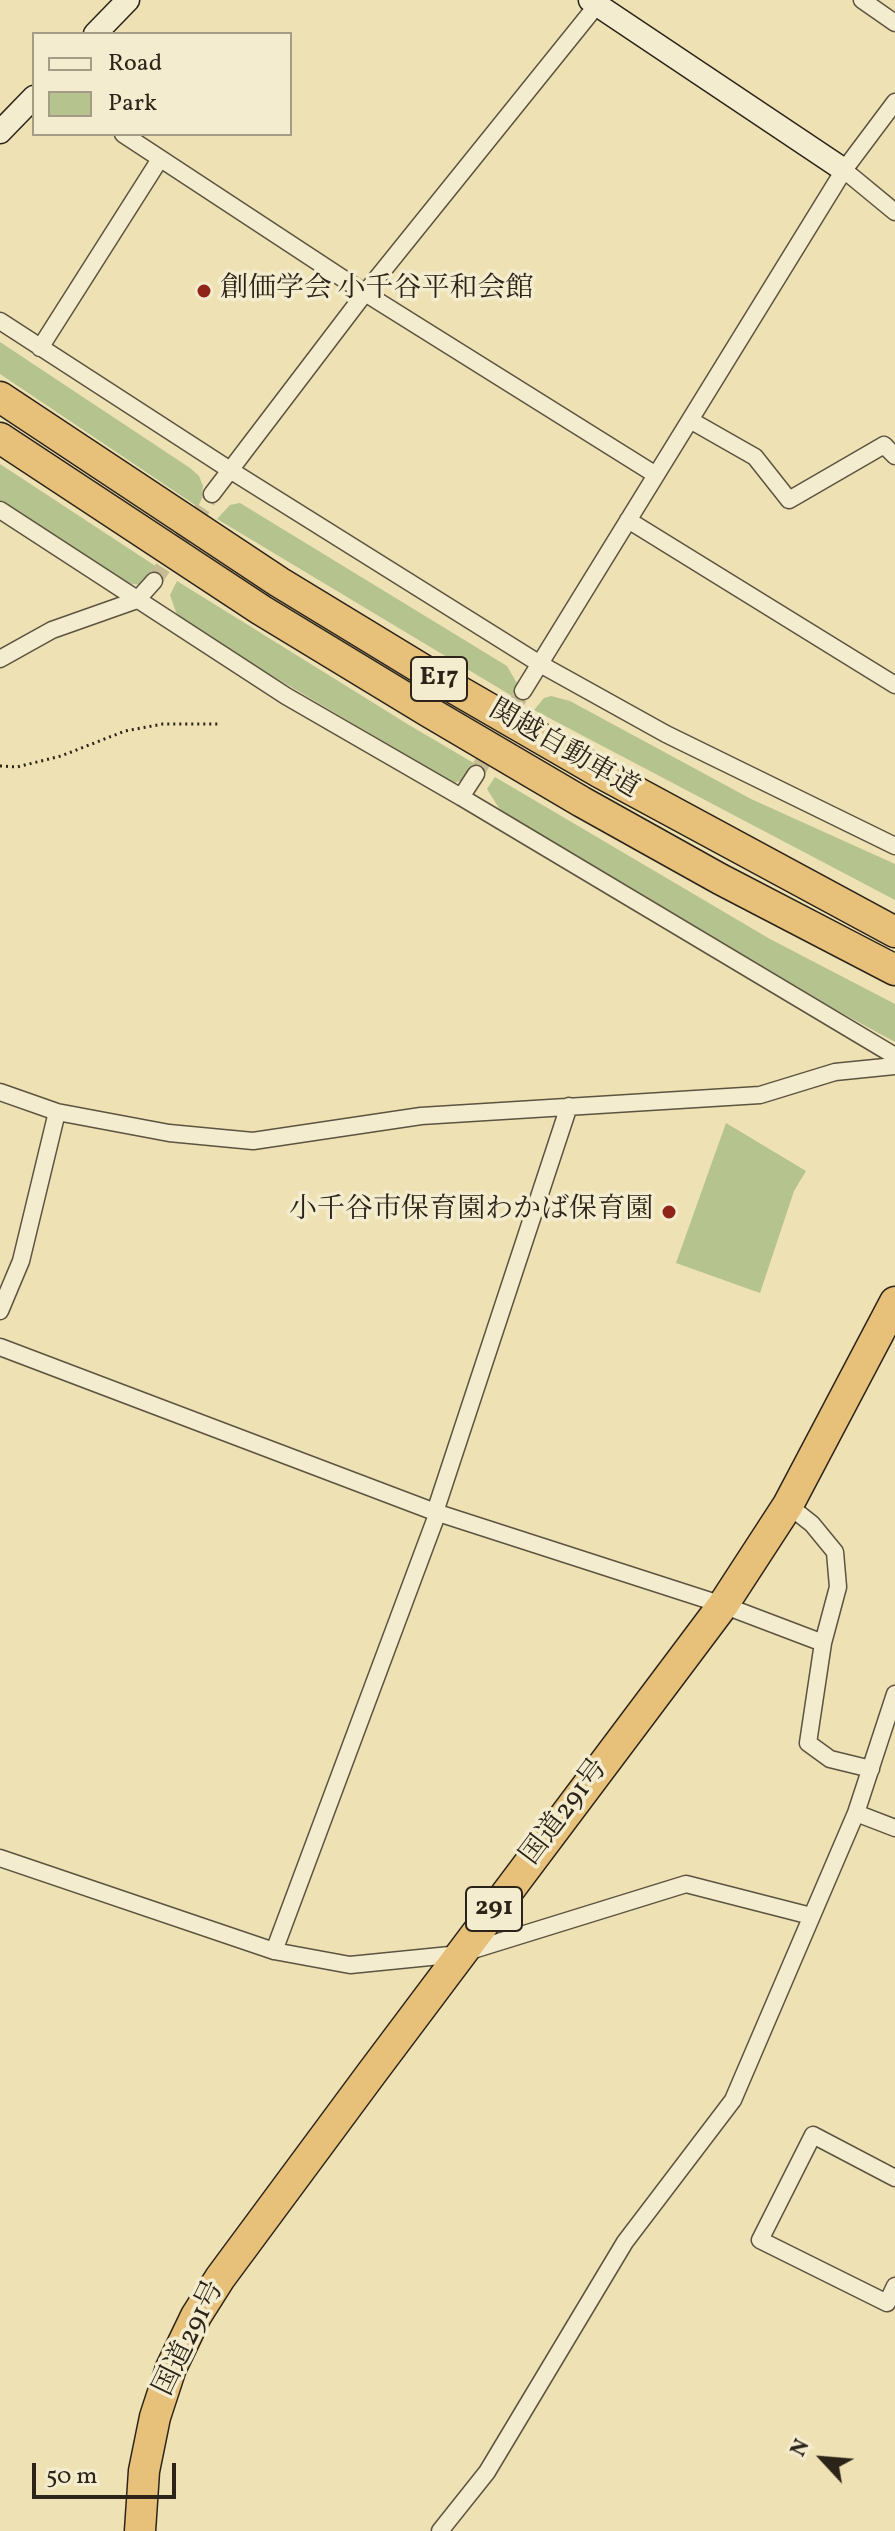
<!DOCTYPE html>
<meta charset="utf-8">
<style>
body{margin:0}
#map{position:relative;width:895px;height:2531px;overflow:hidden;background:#eee1b3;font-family:Vollkorn,serif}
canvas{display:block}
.legend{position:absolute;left:32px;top:32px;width:260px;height:104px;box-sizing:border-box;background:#f4ecce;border:2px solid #a49c86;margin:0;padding:10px 14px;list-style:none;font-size:24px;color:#2c2419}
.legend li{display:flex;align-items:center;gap:16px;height:40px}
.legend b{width:40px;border:2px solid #a49c86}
.north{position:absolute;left:783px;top:2419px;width:80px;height:80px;-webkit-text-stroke:6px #f4ecce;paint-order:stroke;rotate:296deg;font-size:22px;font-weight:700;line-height:32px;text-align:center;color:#2c2419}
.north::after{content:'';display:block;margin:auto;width:28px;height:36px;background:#2c2419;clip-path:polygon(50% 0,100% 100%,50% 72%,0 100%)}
.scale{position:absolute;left:32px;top:2463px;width:144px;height:36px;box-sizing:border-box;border:4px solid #2c2419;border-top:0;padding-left:10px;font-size:24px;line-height:28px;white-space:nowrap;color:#2c2419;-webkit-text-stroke:6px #f4ecce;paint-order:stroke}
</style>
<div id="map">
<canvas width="895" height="2531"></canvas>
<ul class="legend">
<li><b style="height:10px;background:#f4ecce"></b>Road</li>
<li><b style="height:22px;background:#b5c38f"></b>Park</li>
</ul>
<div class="north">N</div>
<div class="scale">50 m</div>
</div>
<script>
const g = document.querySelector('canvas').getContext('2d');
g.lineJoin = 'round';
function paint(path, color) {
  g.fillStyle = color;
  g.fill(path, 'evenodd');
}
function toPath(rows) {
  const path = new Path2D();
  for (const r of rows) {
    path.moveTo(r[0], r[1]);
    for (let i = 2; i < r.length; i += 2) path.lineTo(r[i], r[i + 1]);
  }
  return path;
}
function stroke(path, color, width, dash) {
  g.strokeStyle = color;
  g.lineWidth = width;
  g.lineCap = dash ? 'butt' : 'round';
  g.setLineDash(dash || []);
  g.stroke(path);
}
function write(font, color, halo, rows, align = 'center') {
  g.font = font + ' Vollkorn,"Noto Serif JP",serif';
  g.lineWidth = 7;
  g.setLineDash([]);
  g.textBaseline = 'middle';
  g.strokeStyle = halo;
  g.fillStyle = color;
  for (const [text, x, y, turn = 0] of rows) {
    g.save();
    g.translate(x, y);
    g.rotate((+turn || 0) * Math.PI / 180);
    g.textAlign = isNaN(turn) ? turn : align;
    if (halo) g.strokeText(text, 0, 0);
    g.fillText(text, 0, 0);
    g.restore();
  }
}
const green = toPath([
 [0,342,190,468,199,476,203,486,202,498,198,507,0,374],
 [0,464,160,569,154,578,145,585,132,584,106,571,0,502],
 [240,503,507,666,518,685,512,696,217,519,230,505],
 [177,581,409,725,477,765,468,778,454,783,208,638,177,615,170,595],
 [551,696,570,701,751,799,895,864,895,900,534,710,544,698],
 [495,777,770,939,895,1004,895,1042,768,973,513,820,499,808,487,789],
 [726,1123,806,1171,794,1191,760,1293,676,1263]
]);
const streetTunnel = toPath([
 [154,581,212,494],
 [476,774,523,691]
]);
const path = toPath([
 [0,766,17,767,61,756,125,731,163,724,221,724]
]);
const street = toPath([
 [862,0,895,23],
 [123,134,365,293,656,475],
 [844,170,895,212],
 [0,321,230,470,540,664,666,734,895,846],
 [40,348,160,159],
 [690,420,755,457,789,500,884,445,895,456],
 [212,494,365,293,601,0],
 [0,510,286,696,461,797,476,774],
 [628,520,895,685],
 [0,659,52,630,137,600,154,581],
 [523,691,844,170,895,102],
 [461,797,895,1056],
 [0,1092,57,1112,169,1133,253,1141,421,1116,760,1095,835,1072,895,1066],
 [0,1311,21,1261,57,1112],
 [0,1347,435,1512,723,1605,823,1643,808,1743,830,1759,871,1769],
 [788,1505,812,1524,835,1552,838,1587,823,1643],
 [435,1512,569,1106],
 [856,1813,895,1828],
 [0,1858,274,1951,350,1965,460,1954,686,1884,811,1916],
 [274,1951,438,1512],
 [895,2178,813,2135,760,2240,887,2303,895,2286],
 [440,2531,487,2472,625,2242,733,2100,856,1813,895,1694]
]);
const secondary = toPath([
 [590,0,844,170],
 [95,34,128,0],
 [0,132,34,97]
]);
const highway = toPath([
 [0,397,279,582,445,683,599,772,895,932],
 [0,438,261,610,429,712,582,802,720,879,895,970],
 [140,2531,144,2471,155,2417,171,2368,196,2316,220,2278,371,2074,723,1605,788,1505,895,1302]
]);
const markers = [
 [204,291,8,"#8f2418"],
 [669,1212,8,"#8f2418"]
];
const shields = [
 [439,679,56],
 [494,1909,56]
];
const shieldNames = [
 ["E17",439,679],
 ["291",494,1909]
];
const poiNames = [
 ["創価学会 小千谷平和会館",220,291],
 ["小千谷市保育園わかば保育園",653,1212,"right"]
];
const streetNames = [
 ["関越自動車道",563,751,30],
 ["国道291号",566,1813,-53],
 ["国道291号",191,2339,-64]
];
paint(green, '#b5c38f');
stroke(streetTunnel, '#c7bb94', 16, [16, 8]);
stroke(street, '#5c5340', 19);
stroke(secondary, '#2c2419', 25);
stroke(highway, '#2c2419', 33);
stroke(path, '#2c2419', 3, [2, 4]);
stroke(street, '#f4ecce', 16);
stroke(secondary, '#f4ecce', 22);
stroke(highway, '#e7c07a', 30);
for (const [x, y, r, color] of markers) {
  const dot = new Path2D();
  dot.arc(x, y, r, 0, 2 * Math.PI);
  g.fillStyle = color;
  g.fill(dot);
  stroke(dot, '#f4ecce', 3);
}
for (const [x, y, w] of shields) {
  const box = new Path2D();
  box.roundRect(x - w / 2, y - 22, w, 44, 6);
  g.fillStyle = '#f4ecce';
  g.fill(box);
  stroke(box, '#2c2419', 2);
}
write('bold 26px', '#2c2419', null, shieldNames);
write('28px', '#2c2419', '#f4ecce', poiNames, 'left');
write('28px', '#2c2419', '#f4ecce', streetNames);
</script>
